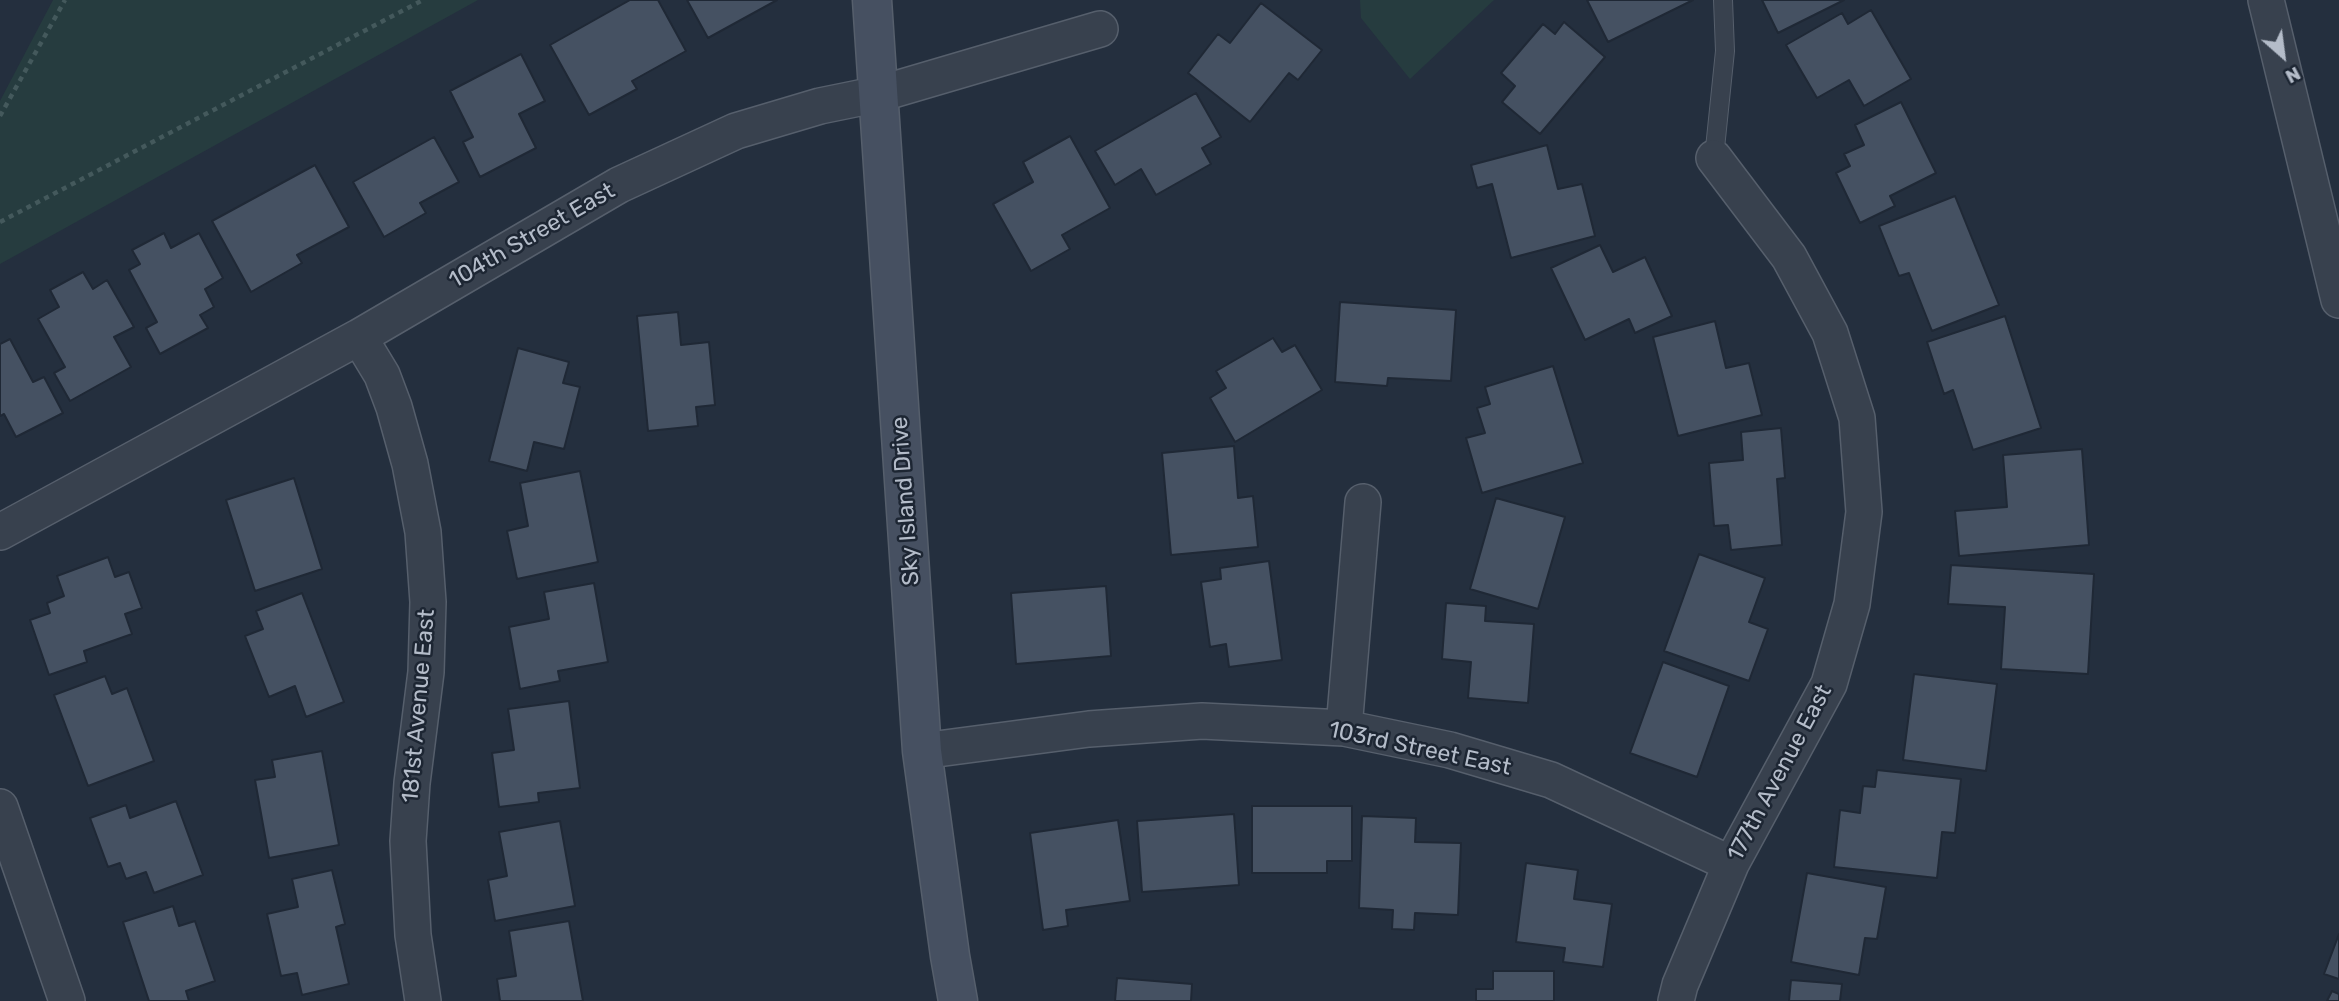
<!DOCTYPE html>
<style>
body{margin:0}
#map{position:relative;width:2339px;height:1001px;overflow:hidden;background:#242f3e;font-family:Rubik,sans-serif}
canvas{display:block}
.north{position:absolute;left:2248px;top:21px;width:70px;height:70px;-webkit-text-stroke:5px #1d2633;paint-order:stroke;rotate:152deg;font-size:19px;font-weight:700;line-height:28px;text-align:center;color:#b4bcc9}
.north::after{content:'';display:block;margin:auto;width:24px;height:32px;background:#b4bcc9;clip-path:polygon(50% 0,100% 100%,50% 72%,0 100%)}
</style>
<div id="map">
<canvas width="2339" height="1001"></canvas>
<div class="north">N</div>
</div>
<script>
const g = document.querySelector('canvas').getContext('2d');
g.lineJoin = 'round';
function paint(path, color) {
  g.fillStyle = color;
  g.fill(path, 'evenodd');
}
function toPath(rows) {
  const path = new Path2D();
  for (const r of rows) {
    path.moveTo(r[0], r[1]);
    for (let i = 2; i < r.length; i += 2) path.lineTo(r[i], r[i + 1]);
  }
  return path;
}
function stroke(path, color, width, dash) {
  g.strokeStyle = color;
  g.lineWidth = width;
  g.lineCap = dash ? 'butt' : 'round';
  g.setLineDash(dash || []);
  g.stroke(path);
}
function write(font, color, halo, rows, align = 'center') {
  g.font = font + ' Rubik,sans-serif';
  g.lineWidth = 5;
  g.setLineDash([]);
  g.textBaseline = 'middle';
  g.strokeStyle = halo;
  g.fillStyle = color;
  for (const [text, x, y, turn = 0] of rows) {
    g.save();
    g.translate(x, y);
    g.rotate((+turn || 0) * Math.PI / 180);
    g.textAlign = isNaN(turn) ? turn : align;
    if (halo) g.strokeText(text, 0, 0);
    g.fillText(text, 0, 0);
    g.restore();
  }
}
const green = toPath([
 [53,0,478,0,0,264,0,101],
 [1360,0,1494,0,1410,79,1361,18]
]);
const building = toPath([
 [630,0,658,0,686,51,632,81,637,89,589,115,550,45,630,0],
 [687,0,777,0,708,38,687,0],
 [1587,0,1693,0,1608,42,1587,0],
 [1762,0,1844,0,1778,33,1762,0],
 [1261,3,1322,50,1298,80,1289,73,1250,122,1188,73,1218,34,1230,43,1261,3],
 [1871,10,1911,79,1864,106,1849,80,1817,98,1786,45,1842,13,1848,24,1871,10],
 [1564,22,1605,57,1540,134,1502,102,1515,86,1501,73,1543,24,1555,34,1564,22],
 [521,54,545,101,519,114,536,148,480,177,463,142,473,137,450,91,521,54],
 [1196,93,1221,137,1202,148,1211,164,1156,195,1141,169,1115,185,1095,151,1196,93],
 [1901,102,1936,173,1890,196,1895,206,1860,223,1836,173,1850,166,1844,154,1864,145,1855,125,1901,102],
 [1070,136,1110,208,1062,235,1070,249,1031,271,993,204,1033,182,1023,162,1070,136],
 [434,137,459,182,420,203,426,213,384,237,353,182,434,137],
 [1547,145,1558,189,1582,184,1595,236,1511,258,1492,184,1477,188,1471,165,1547,145],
 [315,165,349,227,297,255,302,263,251,292,212,221,315,165],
 [1955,196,1999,305,1932,331,1909,273,1899,276,1879,226,1955,196],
 [164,233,171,248,199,233,223,278,205,289,214,307,200,315,208,328,160,354,146,328,157,322,129,270,140,264,132,250,164,233],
 [1600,245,1613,272,1645,257,1672,316,1635,333,1629,319,1585,340,1551,268,1600,245],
 [83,272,93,289,107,280,134,327,114,337,131,367,70,401,54,373,65,367,38,319,59,307,50,290,83,272],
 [1340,302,1456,310,1451,381,1388,378,1387,386,1335,382,1340,302],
 [678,312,681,345,709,342,715,405,696,407,698,426,648,431,637,316,678,312],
 [2005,316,2041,428,1973,450,1953,390,1944,394,1927,342,2005,316],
 [1715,321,1726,368,1749,363,1762,415,1678,436,1653,337,1715,321],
 [1273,338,1282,352,1295,345,1322,390,1235,442,1210,398,1226,388,1216,371,1273,338],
 [10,339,33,382,44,377,63,413,16,437,4,414,0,416,0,344,10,339],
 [518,348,569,362,563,383,580,387,564,449,534,442,527,471,489,461,518,348],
 [1553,366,1583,463,1482,493,1466,438,1485,433,1477,408,1490,404,1485,387,1553,366],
 [1781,428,1785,478,1777,479,1782,545,1731,550,1728,525,1714,526,1709,463,1743,460,1741,432,1781,428],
 [1234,446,1238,498,1253,496,1258,547,1171,555,1162,453,1234,446],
 [2082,449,2089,545,1959,556,1955,511,2007,507,2003,455,2082,449],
 [580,471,598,562,517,579,507,531,528,526,520,483,580,471],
 [294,478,322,569,255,591,226,500,294,478],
 [1496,498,1565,517,1538,609,1470,589,1496,498],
 [1699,554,1765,578,1749,622,1768,629,1749,681,1664,651,1699,554],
 [108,557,115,577,129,572,142,608,125,614,132,634,84,651,87,662,49,675,30,620,50,613,47,603,64,596,57,576,108,557],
 [1269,561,1282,660,1229,667,1226,644,1210,647,1201,582,1221,579,1220,568,1269,561],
 [1951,565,2094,574,2088,674,2001,669,2005,607,1948,604,1951,565],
 [594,583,608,662,558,671,560,681,520,689,509,627,549,619,544,592,594,583],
 [1106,586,1111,656,1016,664,1011,593,1106,586],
 [302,593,344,702,306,717,295,686,269,697,245,636,263,629,256,611,302,593],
 [1446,603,1486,606,1485,621,1534,624,1528,703,1468,698,1471,662,1442,659,1446,603],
 [1663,662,1729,686,1697,777,1630,753,1663,662],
 [1914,674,1997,684,1986,771,1903,760,1914,674],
 [105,676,112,694,127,688,154,761,88,786,54,695,105,676],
 [569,701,580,788,538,793,539,802,499,807,492,753,514,750,508,709,569,701],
 [322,751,339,845,269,858,255,780,275,777,272,760,322,751],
 [1877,770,1961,779,1955,833,1942,832,1937,878,1834,867,1840,810,1860,813,1863,786,1875,787,1877,770],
 [176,801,203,875,154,893,146,872,126,879,120,863,108,867,90,818,126,805,130,818,176,801],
 [1252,806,1352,806,1352,861,1327,861,1327,873,1252,873,1252,806],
 [1234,814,1239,885,1142,892,1137,821,1234,814],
 [1362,816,1416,818,1415,842,1461,843,1458,915,1415,913,1414,930,1392,929,1393,910,1359,908,1362,816],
 [1118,820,1130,901,1066,910,1068,926,1043,930,1030,833,1118,820],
 [560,821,575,906,495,921,488,880,507,876,499,832,560,821],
 [1526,863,1578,870,1574,899,1612,904,1603,967,1563,962,1565,948,1516,942,1526,863],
 [332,870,345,924,336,927,349,984,302,995,297,973,281,976,267,914,298,907,292,879,332,870],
 [1807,873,1886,887,1877,939,1865,938,1859,975,1791,962,1807,873],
 [173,906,179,926,195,921,215,981,186,991,189,1001,149,1001,123,922,173,906],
 [569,921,583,1001,500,1001,497,979,516,976,509,931,569,921],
 [2339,934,2339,979,2324,974,2339,934],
 [1493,971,1554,971,1554,1001,1476,1001,1476,989,1493,989,1493,971],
 [1117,978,1192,984,1191,1001,1115,1001,1117,978],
 [1791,980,1842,984,1840,1001,1789,1001,1791,980],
 [2332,991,2339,994,2339,1001,2327,1001,2332,991]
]);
const path = toPath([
 [0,116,65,0],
 [0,222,423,0]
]);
const lane = toPath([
 [1714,158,1725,51,1723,0]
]);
const street = toPath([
 [2266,0,2339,300],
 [359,337,382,375,394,407,410,464,423,532,428,602,426,672,412,783,408,841,413,935,423,1001],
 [0,532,359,337,619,185,736,131,820,106,879,94,1100,29],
 [1344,728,1363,502],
 [922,751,1089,729,1202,721,1344,728,1450,750,1551,780,1731,864],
 [0,807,67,1001],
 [1676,1001,1680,985,1731,864,1829,684,1852,604,1864,512,1857,418,1830,333,1789,257,1714,158]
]);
const secondary = toPath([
 [872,0,922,751,950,956,958,1001]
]);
const streetNames = [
 ["104th Street East",532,236,-30],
 ["Sky Island Drive",906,501,-94],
 ["181st Avenue East",419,706,-85],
 ["103rd Street East",1420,749,12],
 ["177th Avenue East",1780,773,-62]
];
paint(green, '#263c3f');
paint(building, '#455162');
stroke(building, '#1f2835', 2);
stroke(lane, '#565f6c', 20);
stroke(street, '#565f6c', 38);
stroke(secondary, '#565f6c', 41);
stroke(path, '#44595c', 4.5, [5, 5]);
stroke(lane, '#38414e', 18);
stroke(street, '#38414e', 35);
stroke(secondary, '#465061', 38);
write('23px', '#b4bcc9', '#1d2633', streetNames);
</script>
